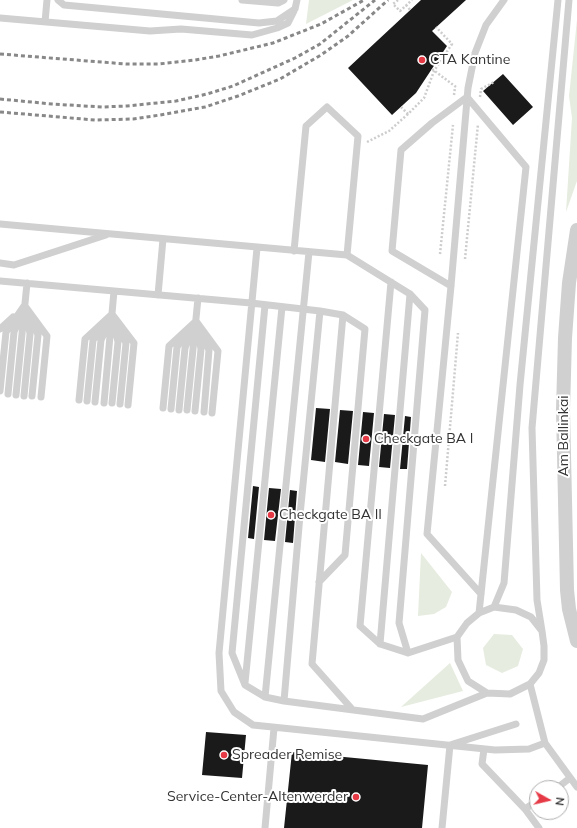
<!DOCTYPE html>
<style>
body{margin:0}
#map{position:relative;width:577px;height:828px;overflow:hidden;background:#fff;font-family:Mulish,sans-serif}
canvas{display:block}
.north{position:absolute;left:529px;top:780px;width:40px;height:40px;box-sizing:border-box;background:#fff;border:1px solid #adadad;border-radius:50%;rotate:98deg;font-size:11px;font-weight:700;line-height:16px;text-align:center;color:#333}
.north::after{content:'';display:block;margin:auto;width:14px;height:18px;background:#e63946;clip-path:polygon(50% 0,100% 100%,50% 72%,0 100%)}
</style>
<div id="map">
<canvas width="577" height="828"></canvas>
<div class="north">N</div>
</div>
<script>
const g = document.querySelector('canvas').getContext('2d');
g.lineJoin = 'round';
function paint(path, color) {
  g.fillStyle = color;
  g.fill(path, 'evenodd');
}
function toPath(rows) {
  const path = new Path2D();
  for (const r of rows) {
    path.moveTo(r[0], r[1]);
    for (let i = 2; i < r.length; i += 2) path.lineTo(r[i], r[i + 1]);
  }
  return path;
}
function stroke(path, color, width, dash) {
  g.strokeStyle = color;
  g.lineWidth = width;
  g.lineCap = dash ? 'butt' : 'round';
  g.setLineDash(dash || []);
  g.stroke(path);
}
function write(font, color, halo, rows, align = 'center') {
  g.font = font + ' Mulish,sans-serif';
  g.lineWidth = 4;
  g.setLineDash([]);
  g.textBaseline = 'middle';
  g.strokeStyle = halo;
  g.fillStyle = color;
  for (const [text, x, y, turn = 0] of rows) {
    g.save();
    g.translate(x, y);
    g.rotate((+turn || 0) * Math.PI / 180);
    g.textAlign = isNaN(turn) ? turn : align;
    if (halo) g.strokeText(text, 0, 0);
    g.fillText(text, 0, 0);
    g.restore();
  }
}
const green = toPath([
 [309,0,353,0,306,24],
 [577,20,577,181,566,212,572,118,569,96],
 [421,553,452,592,446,607,434,614,418,616],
 [494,634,512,635,523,649,518,666,502,673,486,665,483,648],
 [450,663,463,691,401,707]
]);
const building = toPath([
 [421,0,466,0,432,31,447,46,416,93,392,115,348,68],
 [503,74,533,107,513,125,483,91],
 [316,408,330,409,325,462,311,460],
 [340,410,353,411,348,464,335,462],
 [363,412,374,413,369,466,358,465],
 [384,414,395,415,390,468,379,467],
 [405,416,411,417,407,469,400,469],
 [253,486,259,487,254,539,248,538],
 [269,488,281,489,275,541,264,540],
 [290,490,297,491,293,543,285,542],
 [206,732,246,735,242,778,202,775],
 [292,752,428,765,422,828,284,828]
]);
const path = toPath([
 [398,0,393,4,400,11,412,0],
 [406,5,411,11],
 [432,69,456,87],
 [454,95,455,87],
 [480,97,481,89,494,82],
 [401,107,408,114,424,98,434,71,452,44,436,27],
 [367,142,389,131,408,114],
 [440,254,453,125],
 [465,259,478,124],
 [445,486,458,333]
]);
const lane = toPath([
 [58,0,64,5,259,23,277,21,295,9,297,0],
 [242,0,278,3,284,0],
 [0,18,150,31,181,29,252,35,277,28,288,23,295,9],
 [45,22,47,0],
 [0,224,347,255,410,294,425,310,399,623,408,653],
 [257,248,219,653,221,691,234,712,253,725,495,750,529,749,545,743],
 [294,251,306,126,327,107,358,136,347,255],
 [0,263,14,265,106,235],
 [0,281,251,303,320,311,300,515,284,701,423,719,487,693],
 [391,282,360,626,380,644,408,653,457,637],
 [451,286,392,251,401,150,432,123,467,97,526,167,479,613],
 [158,295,163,239],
 [265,305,232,653,245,685,265,697,284,701],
 [25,306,47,336,41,397],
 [112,314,134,343,128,405],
 [343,315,312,664,352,709],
 [32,320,38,335,32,396],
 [196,321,218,351,212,413],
 [119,328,126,343,120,404],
 [0,329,13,317],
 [203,336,209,350,204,412],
 [0,391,6,332,24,306],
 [8,394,14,332,21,315],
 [16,395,27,283],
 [24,396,30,334,27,316],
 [79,400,85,339,112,314],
 [87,401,93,340,103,327],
 [95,402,101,340,108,325],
 [104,403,114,291],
 [112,403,118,342,114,324],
 [163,408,169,346,196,321],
 [171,409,177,347,186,334],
 [179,410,185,348,191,332],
 [187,410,198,298],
 [195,411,201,349,198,333],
 [319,582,345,555,365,329,343,315,320,311],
 [481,594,427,534,451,286,468,88,475,53,486,25,504,0],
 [494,607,504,583,520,385,558,0],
 [494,607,516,610,531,617,542,631,544,646,544,660,539,673,530,684,510,694,487,693,468,681,458,660,457,637,467,623,479,613,494,607],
 [542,631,537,600,532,428,569,0],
 [380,644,410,294],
 [245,683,282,307],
 [530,684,545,743,577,787],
 [265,697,309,252],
 [484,749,482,764,525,809,537,801],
 [557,788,570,778],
 [525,809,539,828],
 [265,828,274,728],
 [442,828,450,745,516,724]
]);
const street = toPath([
 [577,230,569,283,565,338,563,410,567,590,569,609,577,641]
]);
const rail = toPath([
 [0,54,126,64,159,64,195,60,219,56,273,43,321,24,364,0],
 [0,99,52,104,102,107,127,106,176,101,207,94,233,86,295,58,320,44,375,0],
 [0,112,95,120,133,119,160,115,205,107,238,96,280,79,321,55,348,36,388,0]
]);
const markers = [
 [422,60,4,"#e63946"],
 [366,439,4,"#e63946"],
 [271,515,4,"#e63946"],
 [224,755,4,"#e63946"],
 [356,797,4,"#e63946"]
];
const poiNames = [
 ["CTA Kantine",430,60],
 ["Checkgate BA I",374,439],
 ["Checkgate BA II",279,515],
 ["Spreader Remise",232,755],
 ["Service-Center-Altenwerder",348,797,"right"]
];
const streetNames = [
 ["Am Ballinkai",564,436,-90]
];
paint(green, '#e6ecdf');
paint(building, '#1a1a1a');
stroke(path, '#cdcdcd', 2.5, [2, 2]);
stroke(lane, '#d0d0d0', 7);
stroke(street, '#d0d0d0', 14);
stroke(rail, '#888', 3, [4, 3]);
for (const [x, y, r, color] of markers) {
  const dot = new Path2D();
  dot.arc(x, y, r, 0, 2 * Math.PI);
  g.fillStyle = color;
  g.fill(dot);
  stroke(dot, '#fff', 1.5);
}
write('14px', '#333', '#fff', poiNames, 'left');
write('14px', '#333', '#fff', streetNames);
</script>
